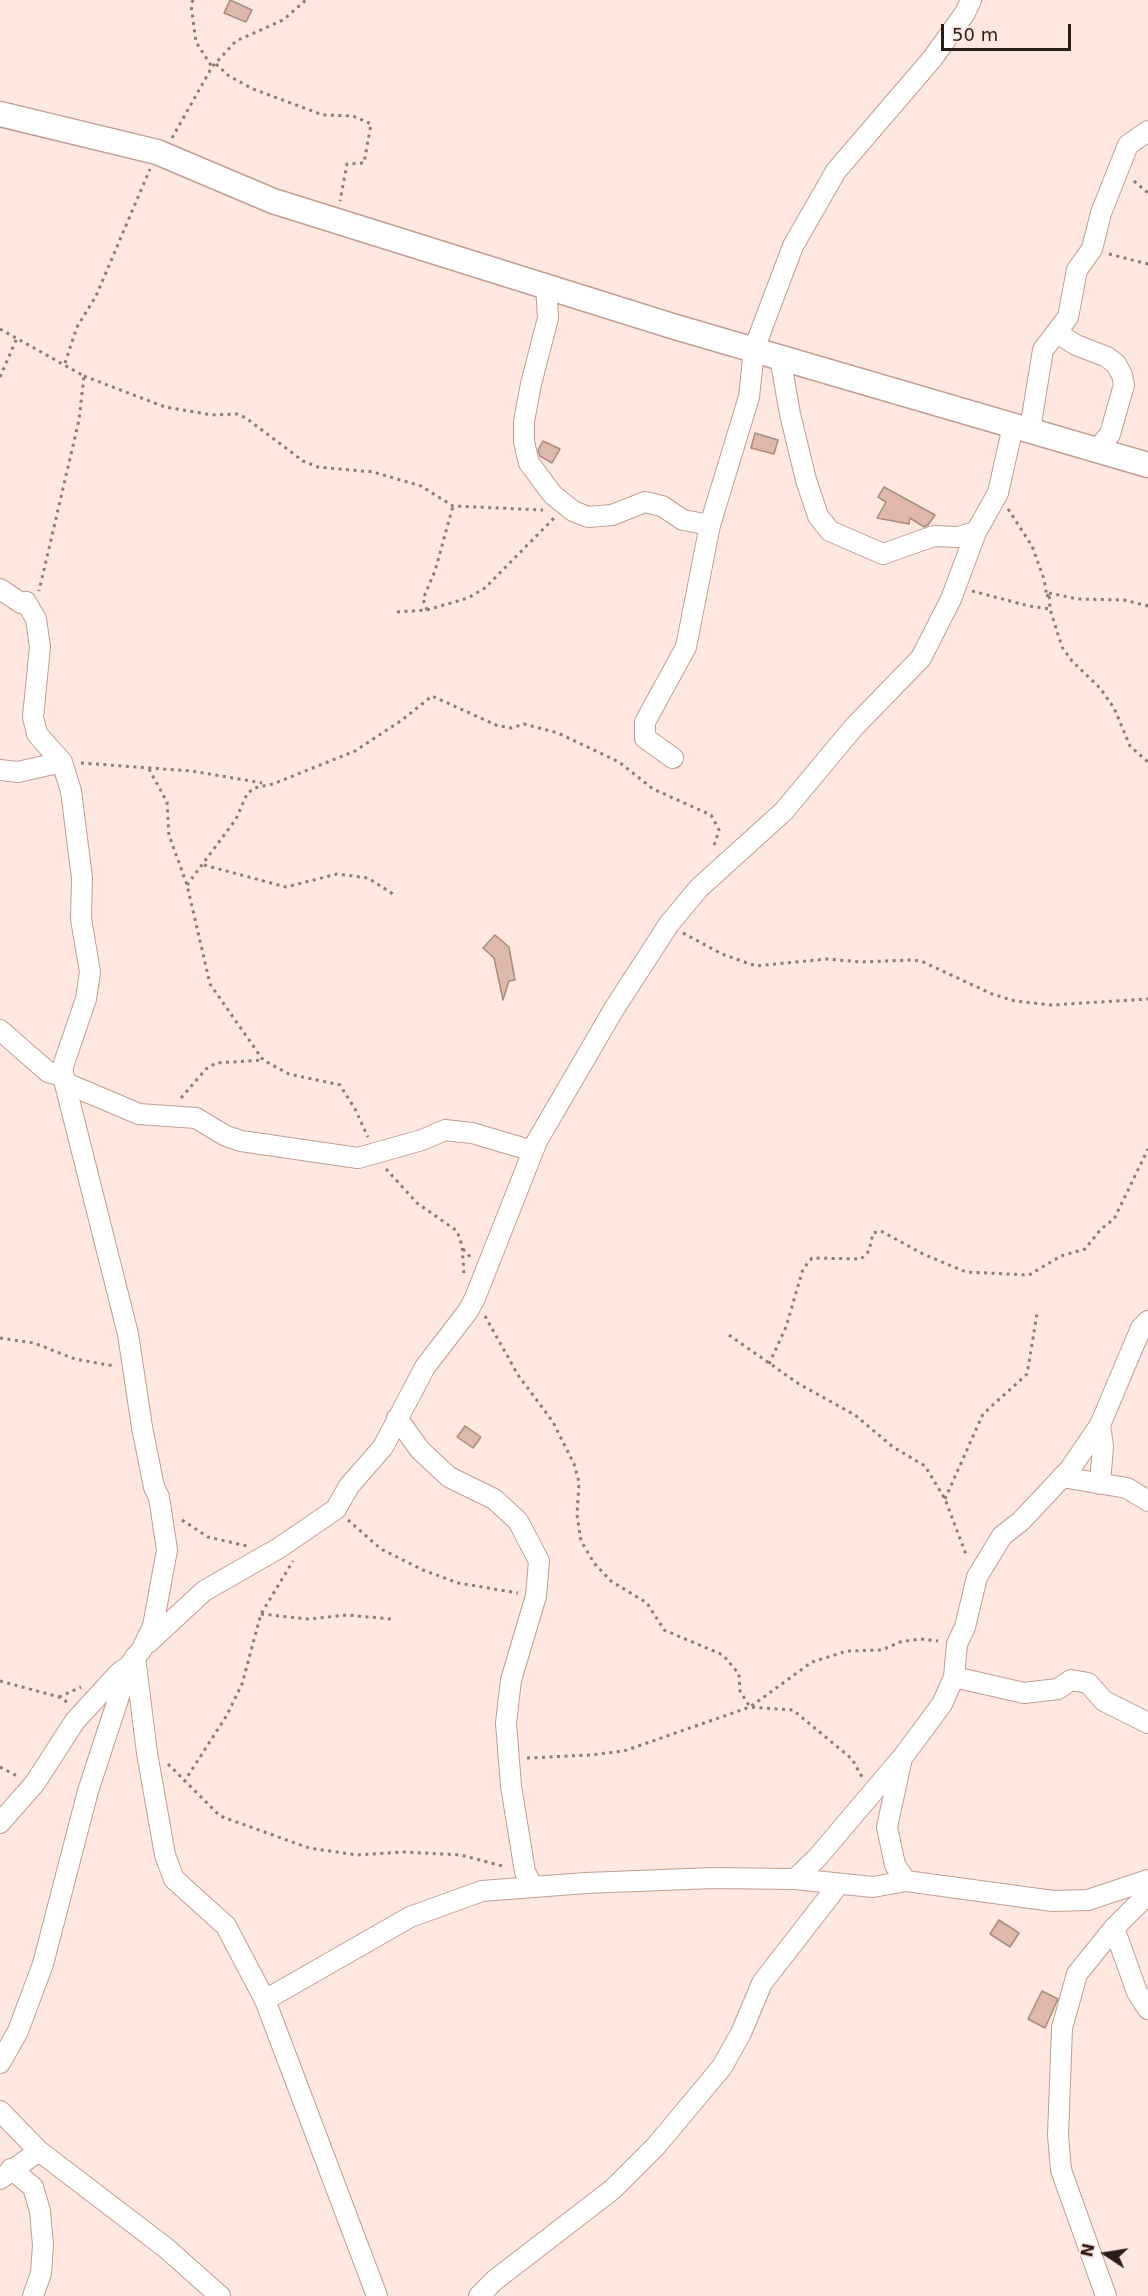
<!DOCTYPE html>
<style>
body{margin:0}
#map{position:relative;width:1148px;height:2296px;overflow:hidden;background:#ffe8df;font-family:"DejaVu Sans",sans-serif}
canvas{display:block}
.north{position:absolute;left:1076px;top:2224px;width:60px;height:60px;-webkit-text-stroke:4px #ffe8df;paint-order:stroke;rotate:282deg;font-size:16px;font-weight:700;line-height:24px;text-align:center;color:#291b16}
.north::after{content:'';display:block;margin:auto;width:21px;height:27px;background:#291b16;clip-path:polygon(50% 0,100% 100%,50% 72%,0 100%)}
.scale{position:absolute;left:941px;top:24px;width:130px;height:27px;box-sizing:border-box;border:3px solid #291b16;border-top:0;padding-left:8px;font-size:18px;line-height:21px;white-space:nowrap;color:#291b16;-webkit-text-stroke:4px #ffe8df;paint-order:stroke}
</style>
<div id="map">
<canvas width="1148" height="2296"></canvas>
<div class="north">N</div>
<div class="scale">50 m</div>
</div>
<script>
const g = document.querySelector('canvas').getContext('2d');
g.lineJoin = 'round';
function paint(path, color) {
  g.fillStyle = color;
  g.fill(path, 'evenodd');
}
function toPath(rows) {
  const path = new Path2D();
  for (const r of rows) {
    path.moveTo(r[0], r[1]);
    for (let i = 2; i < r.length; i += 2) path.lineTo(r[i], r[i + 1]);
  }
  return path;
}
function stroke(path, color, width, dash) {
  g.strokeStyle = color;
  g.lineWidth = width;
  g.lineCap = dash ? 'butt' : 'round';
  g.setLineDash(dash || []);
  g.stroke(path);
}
const building = toPath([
 [230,0,252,10,246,22,224,13,230,0],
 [755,433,778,440,774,454,751,448,755,433],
 [543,441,560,449,552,463,540,456,538,450,543,441],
 [884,487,935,515,928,525,924,527,910,518,909,524,877,518,886,502,878,497,884,487],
 [495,935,509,947,515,980,509,981,503,1000,494,958,483,948,495,935],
 [465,1426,481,1437,473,1448,457,1437,465,1426],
 [999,1920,1019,1933,1010,1947,990,1934,999,1920],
 [1042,1991,1058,1999,1045,2028,1028,2019,1042,1991]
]);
const path = toPath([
 [193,0,191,5,196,42,212,67],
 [216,64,229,76,253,89,323,115,353,116,371,124,364,163,347,164,340,201],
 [172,138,212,67,236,41,283,20,306,0],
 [1134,181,1148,193],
 [1109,254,1148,264],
 [0,329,84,376,79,420,39,591],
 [65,363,77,327,96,296,150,169],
 [84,376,165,407,212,415,237,414,246,418,303,461,318,467,373,472,421,486,453,506,543,510],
 [0,377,17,338],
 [1008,509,1032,546,1044,579,1047,597,1049,593,1050,609,1062,647,1072,661,1100,688,1114,708,1130,746,1148,762],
 [972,591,1029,606,1050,609],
 [1049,593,1078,599,1124,600,1148,606],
 [427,610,423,599,435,571,453,506],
 [397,612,427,610,468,598,485,588,555,517],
 [81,763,192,771,262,783],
 [149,769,167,802,169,835,187,885,210,984,263,1060,289,1074,340,1085,355,1109,368,1137],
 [204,865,286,887,337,874,368,878,393,894],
 [187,885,236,819,247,794,254,788,273,784,355,751,402,720,432,696,496,725,511,728,524,724,558,733,619,762,653,789,711,815,719,830,713,849],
 [683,933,722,954,756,966,827,959,861,962,911,960,921,961,992,994,1015,1001,1051,1005,1148,999],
 [181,1098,206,1069,216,1063,263,1060],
 [386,1169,417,1203,457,1231,462,1245,464,1273],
 [463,1249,472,1259],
 [485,1316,518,1375,553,1422,574,1464,579,1482,577,1515,581,1541,594,1563,611,1581,647,1603,664,1630,723,1655,739,1674,740,1691,750,1707,793,1710,852,1759,862,1777],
 [729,1335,799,1384,855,1415,893,1447,925,1466,945,1499,967,1557],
 [0,1338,34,1343,75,1359,114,1366],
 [769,1364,786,1327,803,1269,812,1258,861,1259,869,1251,873,1233,881,1231,923,1254,966,1272,1029,1275,1061,1256,1085,1249,1101,1229,1114,1219,1148,1149],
 [945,1499,983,1414,1027,1374,1037,1314],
 [182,1520,208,1537,247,1546],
 [348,1520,381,1549,423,1570,458,1583,518,1593],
 [261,1614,308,1619,347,1615,392,1619],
 [0,1681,59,1697,67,1702],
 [59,1697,81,1687],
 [527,1758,590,1755,624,1751,750,1707,812,1662,847,1651,882,1650,900,1642,920,1639,938,1641],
 [168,1764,220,1816,309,1848,357,1855,404,1852,461,1855,506,1867],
 [0,1767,17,1776],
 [184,1782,227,1715,242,1684,261,1614,293,1561]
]);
const minor = toPath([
 [546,286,548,318,531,384,524,421,524,442,529,463,553,495,573,511,588,517,612,515,645,502,662,506,683,520,710,525],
 [1057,333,1076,345,1107,357,1116,364,1122,375,1124,385,1110,434,1096,451],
 [780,357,790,414,806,480,818,516,830,531,883,554,934,536,958,537,976,532],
 [1030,429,1043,350,1068,317,1077,270,1092,249,1101,213,1128,145,1148,131],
 [0,589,21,603,26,602,36,619,40,647,33,717,37,734,62,762,71,791,82,878,81,919,90,972,86,999,63,1066,63,1076,128,1334,142,1427,154,1487,159,1497,167,1550,153,1626,142,1649,129,1666,88,1791,43,1964,18,2031,0,2063],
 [673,758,645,738,645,722,686,647,710,525,749,397,754,349,793,246,836,171,932,59,965,13,971,0],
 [0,770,18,772,62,762],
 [0,1030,48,1072,63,1076,68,1084,139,1114,196,1118,226,1136,241,1141,358,1158,422,1140,445,1130,472,1133,533,1151],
 [397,1418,420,1450,449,1477,494,1499,518,1521,539,1561,536,1596,511,1680,506,1723,511,1786,525,1872,533,1887],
 [1062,1477,1127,1488,1148,1501],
 [1100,1484,1103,1446,1100,1425],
 [148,1643,204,1591,279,1548,336,1509,349,1486,383,1447,425,1367,468,1311,475,1298,537,1141,614,1009,669,924,699,888,784,811,854,727,921,658,951,599,976,532,998,493,1013,426],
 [135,1657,147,1753,165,1855,174,1879,226,1926,265,2000,377,2296],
 [954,1677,1024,1693,1058,1689,1071,1680,1088,1683,1104,1701,1148,1723],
 [0,1823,35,1783,75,1721,119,1673,129,1666],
 [795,1879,817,1858,900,1760],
 [906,1881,895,1865,887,1827,902,1758,942,1704,954,1677,957,1644,965,1627,977,1577,1002,1536,1021,1521,1070,1469,1100,1425,1141,1328,1148,1321],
 [1114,1928,1137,1992,1148,2009],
 [265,2000,410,1917,482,1891,586,1883,713,1878,795,1879,873,1887,906,1881,1053,1901,1088,1900,1148,1880],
 [0,2111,39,2151,166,2248,220,2296],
 [11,2169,33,2187,40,2211,43,2245,41,2273,33,2296],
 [0,2179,39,2151],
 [479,2296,495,2280,613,2189,656,2146,722,2067,741,2033,762,1983,839,1884],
 [1106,2296,1061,2170,1058,2135,1062,2028,1077,1974,1114,1928,1148,1894]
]);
const tertiary = toPath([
 [0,114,157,152,273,201,672,326,1148,465]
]);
paint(building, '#deb9ab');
stroke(building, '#ad8b7d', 1.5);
stroke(minor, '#c19e90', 22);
stroke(tertiary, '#c19e90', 27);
stroke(path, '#8e7c75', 3, [3, 4.5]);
stroke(minor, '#fff', 20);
stroke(tertiary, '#fff', 24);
</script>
